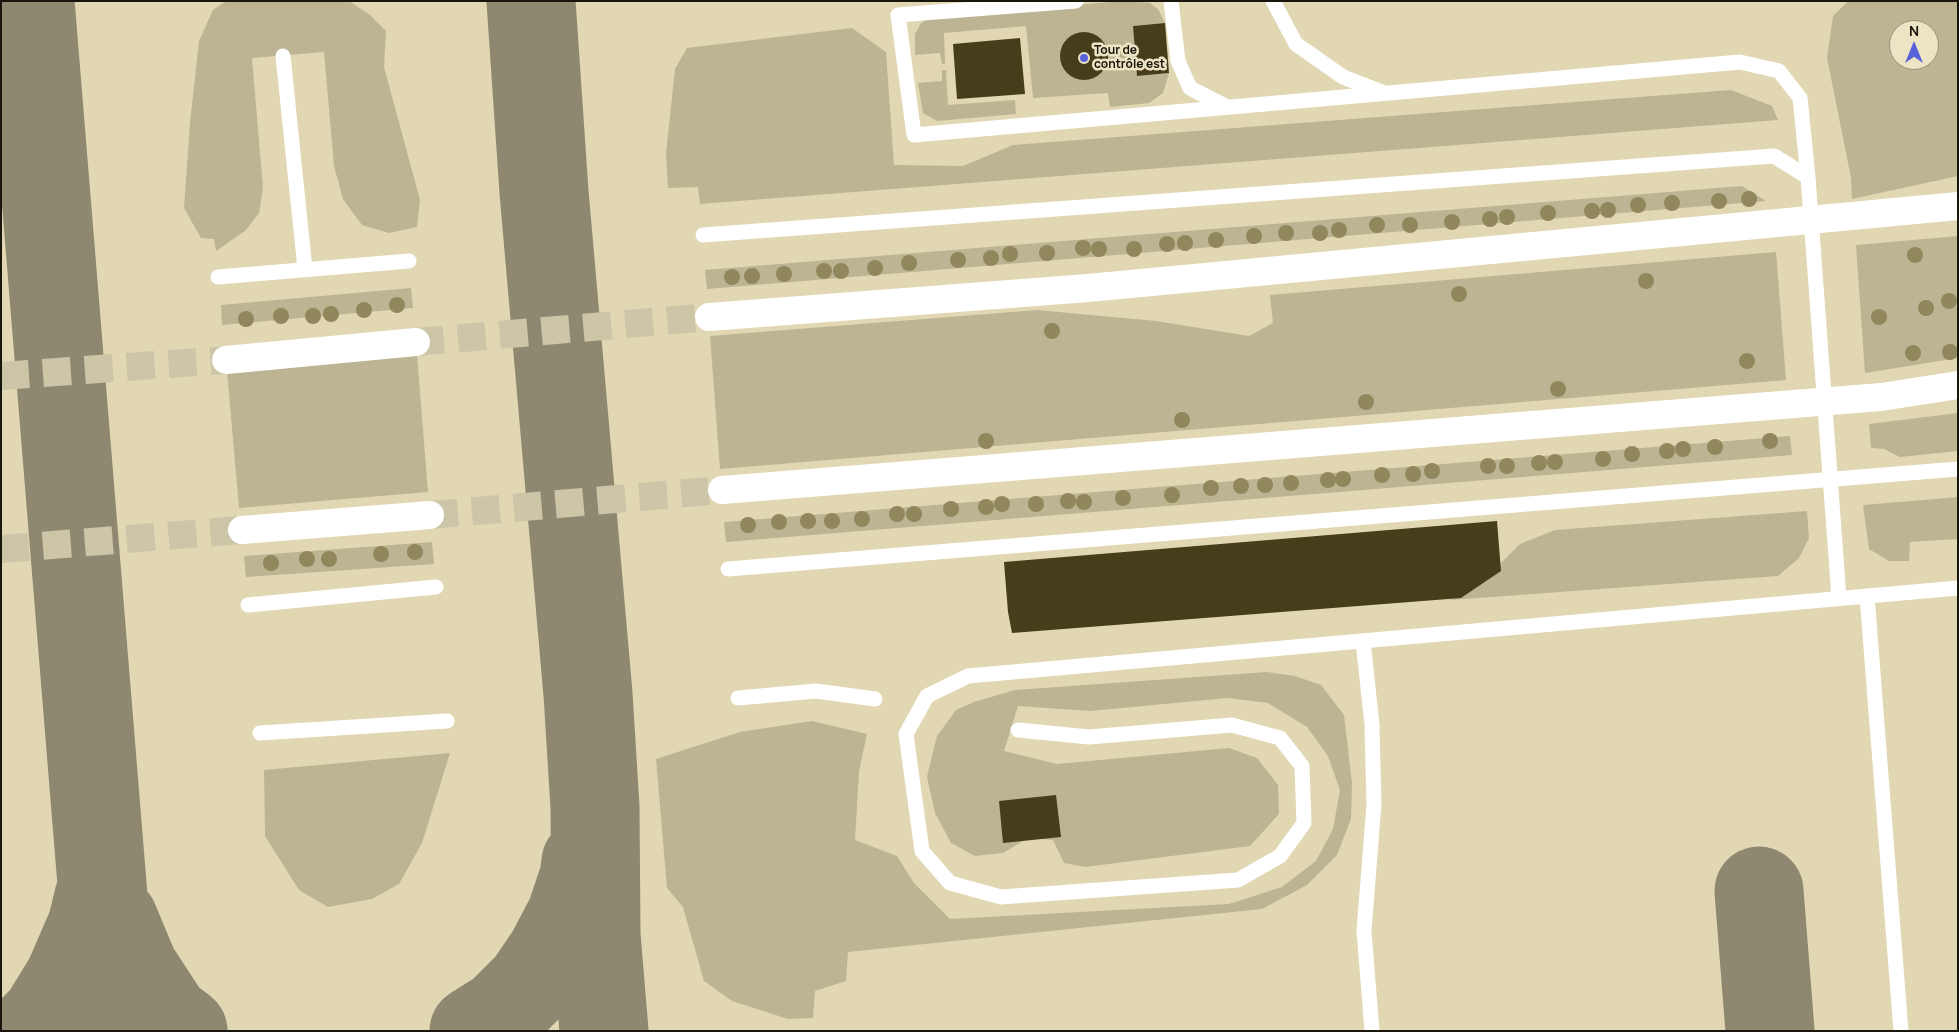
<!DOCTYPE html>
<meta charset="utf-8">
<style>
body{margin:0}
#map{position:relative;width:1959px;height:1032px;overflow:hidden;background:#ece4c4;font-family:Manrope,sans-serif}
canvas{display:block}
.frame{position:absolute;inset:0;border:2px solid #18150a;pointer-events:none}
.north{position:absolute;left:1889px;top:20px;width:50px;height:50px;box-sizing:border-box;background:#ece4c4;border:1px solid #97917a;border-radius:50%;rotate:0deg;font-size:14px;font-weight:700;line-height:20px;text-align:center;color:#18150a}
.north::after{content:'';display:block;margin:auto;width:18px;height:22px;background:#5863da;clip-path:polygon(50% 0,100% 100%,50% 72%,0 100%)}
</style>
<div id="map">
<canvas width="1959" height="1032"></canvas>
<div class="frame"></div>
<div class="north">N</div>
</div>
<script>
const g = document.querySelector('canvas').getContext('2d');
g.lineJoin = 'round';
function paint(path, color) {
  g.fillStyle = color;
  g.fill(path, 'evenodd');
}
function toPath(rows) {
  const path = new Path2D();
  for (const r of rows) {
    if (r.length === 3) {
      path.moveTo(r[0] + r[2], r[1]);
      path.arc(r[0], r[1], r[2], 0, 2 * Math.PI);
      continue;
    }
    path.moveTo(r[0], r[1]);
    for (let i = 2; i < r.length; i += 2) path.lineTo(r[i], r[i + 1]);
  }
  return path;
}
function stroke(path, color, width, dash) {
  g.strokeStyle = color;
  g.lineWidth = width;
  g.lineCap = dash ? 'butt' : 'round';
  g.setLineDash(dash || []);
  g.stroke(path);
}
function write(font, color, halo, rows, align = 'center') {
  g.font = font + ' Manrope,sans-serif';
  g.lineWidth = 5;
  g.setLineDash([]);
  g.textBaseline = 'middle';
  g.strokeStyle = halo;
  g.fillStyle = color;
  for (const [text, x, y, turn = 0] of rows) {
    g.save();
    g.translate(x, y);
    g.rotate((+turn || 0) * Math.PI / 180);
    g.textAlign = isNaN(turn) ? turn : align;
    if (halo) g.strokeText(text, 0, 0);
    g.fillText(text, 0, 0);
    g.restore();
  }
}
const built = toPath([
 [1,1,1958,1,1958,1031,1,1031],
 [1899,30,1929,30,1929,60,1899,60]
]);
const green = toPath([
 [226,1,349,1,370,15,386,31,384,67,420,200,417,227,389,233,362,225,343,199,334,166,324,52,252,58,263,188,259,213,246,230,216,251,214,239,201,238,184,208,190,123,199,41,213,10],
 [1123,1,1150,3,1158,9,1165,23,1133,26,1138,76,1169,73,1163,93,1149,103,1110,107,1108,93,1033,98,1026,26,944,33,945,64,942,64,940,53,915,55,915,34,921,23,932,17],
 [1848,1,1958,1,1958,176,1852,199,1851,178,1827,58,1833,16],
 [1899,30,1929,30,1929,60,1899,60],
 [852,28,886,52,894,165,963,166,1013,145,1731,90,1772,106,1778,120,700,204,698,187,668,188,666,153,675,69,687,48],
 [942,70,946,70,948,105,1015,100,1016,114,937,121,923,113,918,83,942,81],
 [1742,186,1766,201,707,289,705,270],
 [1958,236,1958,358,1865,373,1856,245],
 [1776,252,1786,380,720,469,710,336,1037,310,1156,321,1249,336,1273,323,1270,295],
 [411,288,413,308,222,325,221,305],
 [417,355,428,492,239,508,227,371],
 [1958,413,1958,451,1900,457,1884,449,1871,448,1869,424],
 [1790,436,1792,455,726,542,724,522],
 [1958,497,1958,539,1910,542,1909,561,1889,561,1869,549,1863,505],
 [1807,511,1809,538,1799,558,1778,576,1451,600,1500,564,1520,544,1555,530],
 [432,542,434,564,246,577,244,556],
 [1267,672,1295,676,1321,685,1344,715,1352,783,1351,819,1337,855,1307,885,1262,909,848,952,846,981,815,991,813,1018,788,1019,732,1001,704,981,683,907,667,888,656,759,740,732,812,721,867,734,859,771,855,840,897,856,914,883,950,919,1229,904,1282,887,1316,861,1333,829,1340,790,1328,756,1307,727,1268,703,1228,698,1090,711,1018,706,1004,751,1057,764,1229,748,1257,758,1278,785,1279,814,1250,846,1085,867,1064,863,1053,840,1028,838,1003,853,975,856,951,843,935,813,927,777,937,736,956,710,974,702,1015,690],
 [450,753,422,843,399,884,372,899,328,907,299,890,265,836,264,770]
]);
const taxiway = toPath([
 [30,1,114,1031],
 [531,1,544,192,588,694,595,807,596,935,604,1031],
 [1759,891,1770,1031],
 [114,921,134,969,166,1018,183,1031],
 [32,1031,45,1018,69,979,92,926,99,897],
 [474,1031,501,1014,530,985,551,954,571,916,584,877,586,862]
]);
const building = toPath([
 [1165,23,1169,73,1137,76,1133,26],
 [1084,56,24],
 [1020,38,1025,94,957,99,953,44],
 [1497,521,1501,571,1461,598,1012,633,1008,612,1004,562],
 [1056,795,1061,837,1003,843,999,801]
]);
const secondaryTunnel = toPath([
 [416,342,709,317],
 [1,376,226,360],
 [430,515,722,490],
 [1,549,242,530]
]);
const lane = toPath([
 [1076,1,898,15,914,135,1740,62,1779,71,1800,98,1808,177,1839,598],
 [1171,1,1178,61,1190,88,1227,107],
 [1273,1,1296,44,1343,77,1382,92],
 [283,56,305,269],
 [703,235,1774,156,1808,177],
 [218,277,409,261],
 [728,569,1958,469],
 [1867,596,1901,1031],
 [248,605,436,587],
 [1363,641,1372,725,1374,804,1364,931,1372,1031],
 [738,698,816,691,875,699],
 [1018,730,1089,737,1232,725,1280,738,1302,766,1304,823,1280,856,1238,880,1001,897,950,883,922,851,906,734,927,696,968,676,1958,588],
 [260,733,447,721]
]);
const secondary = toPath([
 [709,317,1088,288,1958,206],
 [226,360,416,342],
 [722,490,1881,397,1958,385],
 [242,530,430,515]
]);
const trees = [
 [1749,199],
 [1719,201],
 [1672,203],
 [1638,205],
 [1608,210],
 [1592,211],
 [1548,213],
 [1507,217],
 [1490,219],
 [1452,222],
 [1377,225],
 [1410,225],
 [1339,230],
 [1286,233],
 [1320,233],
 [1254,236],
 [1216,240],
 [1185,243],
 [1167,244],
 [1083,248],
 [1099,249],
 [1134,249],
 [1047,253],
 [1010,254],
 [1915,255],
 [991,258],
 [958,260],
 [909,263],
 [875,268],
 [824,271],
 [841,271],
 [784,274],
 [752,276],
 [732,277],
 [1646,281],
 [1459,294],
 [1949,301],
 [397,305],
 [1926,308],
 [364,310],
 [331,314],
 [281,316],
 [313,316],
 [1879,317],
 [246,319],
 [1052,331],
 [1950,352],
 [1913,353],
 [1747,361],
 [1558,389],
 [1366,402],
 [1182,420],
 [986,441],
 [1770,441],
 [1715,447],
 [1683,449],
 [1667,451],
 [1632,454],
 [1603,459],
 [1555,462],
 [1539,463],
 [1488,466],
 [1507,466],
 [1432,471],
 [1413,474],
 [1382,475],
 [1343,479],
 [1328,480],
 [1291,483],
 [1265,485],
 [1241,486],
 [1211,488],
 [1172,495],
 [1123,498],
 [1068,501],
 [1084,502],
 [1002,504],
 [1036,504],
 [986,507],
 [951,509],
 [897,514],
 [914,514],
 [862,519],
 [808,521],
 [832,521],
 [779,522],
 [748,525],
 [415,552],
 [381,554],
 [307,559],
 [329,559],
 [271,563]
];
const markers = [
 [1084,58,5,"#5863da"]
];
const poiNames = [
 ["Tour de",1094,51],
 ["contrôle est",1094,65]
];
paint(built, '#e1d7b2');
paint(green, '#bdb493');
stroke(taxiway, '#8e8871', 89);
paint(building, '#463d1a');
stroke(secondaryTunnel, '#ccc5a8', 28, [28, 14]);
stroke(lane, '#fff', 15);
stroke(secondary, '#fff', 28);
g.fillStyle = '#91875d';
for (const [x, y] of trees) {
  g.beginPath();
  g.arc(x, y, 8, 0, 2 * Math.PI);
  g.fill();
}
for (const [x, y, r, color] of markers) {
  const dot = new Path2D();
  dot.arc(x, y, r, 0, 2 * Math.PI);
  g.fillStyle = color;
  g.fill(dot);
  stroke(dot, '#ece4c4', 2);
}
write('bold 12px', '#18150a', '#ece4c4', poiNames, 'left');
</script>
